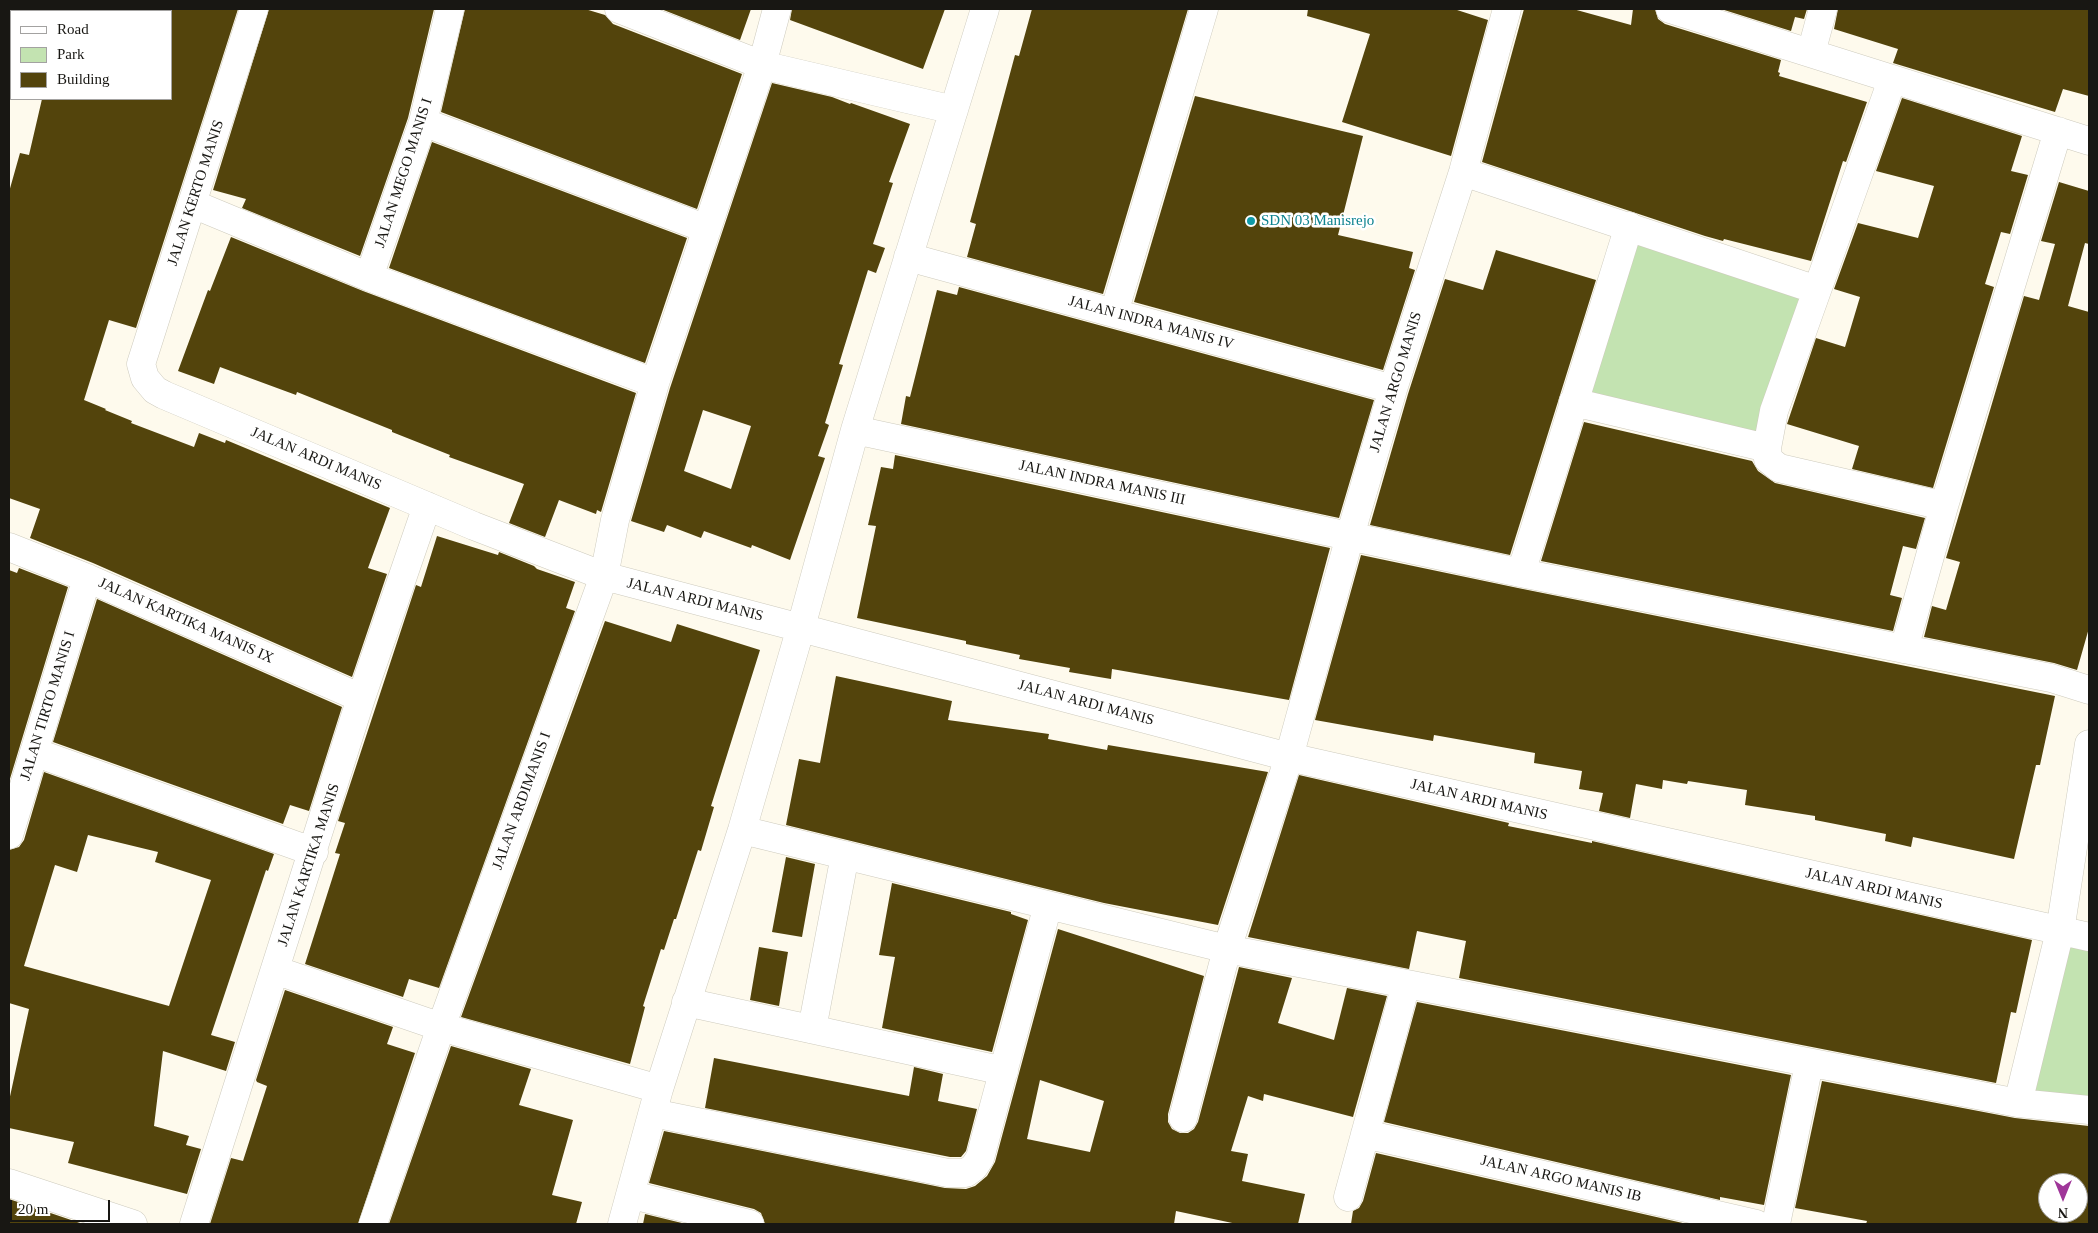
<!DOCTYPE html>
<style>
body{margin:0}
#map{position:relative;width:2098px;height:1233px;overflow:hidden;background:#fefaed;font-family:"Times New Roman",serif}
canvas{display:block}
.frame{position:absolute;inset:0;border:10px solid #181713;pointer-events:none}
.legend{position:absolute;left:10px;top:10px;width:162px;height:90px;box-sizing:border-box;background:#fff;border:1px solid #a3a2a1;margin:0;padding:6px 9px;list-style:none;font-size:15px;color:#181713}
.legend li{display:flex;align-items:center;gap:10px;height:25px}
.legend b{width:25px;border:1px solid #a3a2a1}
.north{position:absolute;left:2038px;top:1173px;width:50px;height:50px;box-sizing:border-box;background:#fff;border:1px solid #a3a2a1;border-radius:50%;rotate:180deg;font-size:14px;font-weight:700;line-height:20px;text-align:center;color:#181713}
.north::after{content:'';display:block;margin:auto;width:18px;height:22px;background:#9f3699;clip-path:polygon(50% 0,100% 100%,50% 72%,0 100%)}
.scale{position:absolute;left:10px;top:1200px;width:100px;height:22px;box-sizing:border-box;border:2px solid #181713;border-top:0;padding-left:6px;font-size:15px;line-height:18px;white-space:nowrap;color:#181713;-webkit-text-stroke:4px #fff;paint-order:stroke}
</style>
<div id="map">
<canvas width="2098" height="1233"></canvas>
<div class="frame"></div>
<ul class="legend">
<li><b style="height:6px;background:#fff"></b>Road</li>
<li><b style="height:14px;background:#c3e3b1"></b>Park</li>
<li><b style="height:14px;background:#53440c"></b>Building</li>
</ul>
<div class="north">N</div>
<div class="scale">20 m</div>
</div>
<script>
const g = document.querySelector('canvas').getContext('2d');
g.lineJoin = 'round';
function paint(path, color) {
  g.fillStyle = color;
  g.fill(path, 'evenodd');
}
function toPath(rows) {
  const path = new Path2D();
  for (const r of rows) {
    path.moveTo(r[0], r[1]);
    for (let i = 2; i < r.length; i += 2) path.lineTo(r[i], r[i + 1]);
  }
  return path;
}
function stroke(path, color, width, dash) {
  g.strokeStyle = color;
  g.lineWidth = width;
  g.lineCap = dash ? 'butt' : 'round';
  g.setLineDash(dash || []);
  g.stroke(path);
}
function write(font, color, halo, rows, align = 'center') {
  g.font = font + ' "Times New Roman",serif';
  g.lineWidth = 5;
  g.setLineDash([]);
  g.textBaseline = 'middle';
  g.strokeStyle = halo;
  g.fillStyle = color;
  for (const [text, x, y, turn = 0] of rows) {
    g.save();
    g.translate(x, y);
    g.rotate((+turn || 0) * Math.PI / 180);
    g.textAlign = isNaN(turn) ? turn : align;
    if (halo) g.strokeText(text, 0, 0);
    g.fillText(text, 0, 0);
    g.restore();
  }
}
const green = toPath([
 [1630,241,1807,294,1761,439,1584,399],
 [2067,946,2089,951,2089,1100,2033,1094]
]);
const building = toPath([
 [171,9,238,9,136,328,109,320,84,400,106,409,105,410,132,421,131,423,194,447,199,433,225,443,226,440,390,508,368,568,387,574,352,677,93,563,30,538,40,509,9,498,9,192,20,153,29,155,42,99,171,99],
 [269,9,434,9,408,118,360,256,242,208,246,199,213,190],
 [465,9,585,9,605,15,613,24,742,74,697,209,441,112],
 [661,9,751,9,740,40],
 [792,9,945,9,923,69,790,20],
 [1032,9,1188,9,1103,294,967,257,976,224,970,222,1015,55,1019,56],
 [1308,9,1454,9,1488,20,1451,156,1342,122,1370,34,1307,16],
 [1524,9,1573,9,1631,25,1633,9,1655,9,1658,19,1665,24,1781,60,1778,72,1780,73,1779,76,1867,102,1846,162,1843,161,1811,261,1724,239,1723,241,1705,236,1482,162],
 [1721,9,1807,9,1804,19,1795,17,1791,31],
 [1838,9,2089,9,2089,96,2063,89,2055,112,1893,63,1898,49,1834,29],
 [772,83,832,97,850,104,851,103,910,124,889,182,893,183,873,244,885,248,876,273,868,270,839,364,843,365,825,423,829,425,818,456,825,458,790,560,752,545,751,548,704,531,701,538,667,525,664,532,631,521,670,388],
 [703,410,751,426,731,489,684,471],
 [1195,96,1363,136,1338,235,1413,252,1409,268,1415,270,1383,370,1134,302],
 [1902,98,2022,136,2011,171,2028,175,2010,234,2001,232,1985,284,1994,287,1933,488,1852,469,1859,446,1787,424,1816,338,1845,347,1860,297,1834,289,1858,223,1918,238,1934,186,1876,171],
 [432,142,687,238,645,363,389,268],
 [2059,182,2089,191,2089,244,2085,243,2068,306,2089,312,2089,628,2077,670,2054,663,1924,637,1932,606,1946,610,1960,562,1946,558,2024,296,2039,300,2055,244,2041,241],
 [231,237,363,291,636,393,601,512,597,510,596,514,559,500,545,537,509,523,524,484,449,457,450,455,392,432,392,430,297,392,296,395,220,367,214,384,178,371,208,290,210,291],
 [1496,250,1596,280,1510,555,1370,525,1408,394,1445,279,1483,290],
 [959,287,1374,400,1339,518,901,424,906,396,910,397,937,290,957,295],
 [1584,422,1752,461,1758,471,1775,483,1925,518,1916,549,1903,546,1890,595,1902,598,1893,631,1541,561],
 [895,455,1330,548,1289,700,1112,669,1111,679,1069,672,1070,668,1019,659,1020,655,966,644,966,641,857,618,876,526,868,525,881,467,893,469],
 [437,536,498,555,499,552,534,566,537,569,575,582,566,608,575,611,439,988,409,979,403,997,305,964,340,854,335,853,345,823,338,821,416,585,421,587],
 [1361,555,1518,588,2055,696,2040,765,2036,765,2014,859,1913,837,1911,847,1885,841,1886,834,1815,820,1815,816,1745,805,1747,790,1688,781,1687,784,1663,780,1662,789,1636,784,1630,818,1599,811,1603,793,1579,789,1582,771,1534,763,1535,753,1434,735,1433,741,1315,720],
 [19,568,68,587,9,782,9,570,17,573],
 [97,599,342,707,309,811,290,805,283,824,53,742],
 [605,621,671,642,677,624,760,650,711,806,714,807,701,851,698,850,676,919,674,919,664,950,661,949,643,1006,645,1007,630,1064,461,1017],
 [836,676,952,701,948,720,1049,734,1048,739,1107,750,1108,745,1268,772,1218,925,1104,903,786,825,799,759,820,763],
 [44,772,274,854,268,871,266,870,211,1035,235,1042,226,1071,163,1051,154,1126,189,1136,186,1145,201,1149,187,1194,68,1163,74,1142,9,1128,9,1101,29,1009,9,1003,9,850,19,847,24,840],
 [88,835,158,852,155,862,211,880,169,1006,24,966,55,865,77,872],
 [1299,775,1509,823,1508,826,1592,843,1592,841,2032,940,2016,1013,2011,1012,1996,1083,1459,978,1466,941,1417,931,1409,969,1248,937],
 [786,857,815,864,802,937,772,932],
 [892,883,1011,912,1011,914,1028,920,992,1052,882,1028,895,957,879,955],
 [1058,929,1204,976,1168,1114,1168,1122,1172,1129,1180,1133,1188,1133,1194,1129,1198,1122,1239,967,1292,978,1278,1023,1334,1040,1347,988,1387,996,1353,1117,1264,1094,1263,1101,1248,1096,1231,1151,1248,1154,1242,1181,1305,1194,1298,1224,1237,1224,1176,1211,1174,1224,765,1224,761,1213,754,1209,649,1183,664,1131,945,1188,966,1189,975,1186,987,1176,995,1162],
 [1040,1080,1104,1101,1090,1152,1027,1139],
 [759,947,788,952,779,1006,750,1000],
 [285,990,393,1027,387,1044,415,1053,358,1224,210,1224,231,1158,243,1161,267,1086,257,1082,256,1080],
 [1417,1002,1791,1075,1764,1205,1720,1197,1720,1200,1384,1122],
 [451,1046,531,1069,519,1105,573,1120,552,1195,582,1202,576,1224,389,1224],
 [714,1058,909,1096,914,1067,943,1074,938,1101,977,1109,966,1151,961,1157,950,1157,705,1108],
 [1822,1081,2015,1118,2089,1126,2089,1224,1866,1224,1867,1221,1795,1208],
 [2048,1183,2078,1183,2078,1213,2048,1213],
 [1376,1153,1687,1224,1351,1224,1353,1211,1359,1208,1363,1201],
 [9,1199,83,1224,9,1224],
 [645,1214,686,1224,643,1224]
]);
const minor = toPath([
 [254,9,141,364,145,378,155,390,164,395,474,526,604,576,1289,757,2089,937],
 [619,9,762,65,954,110],
 [1670,9,2089,141],
 [1811,53,1823,9],
 [1892,80,1774,411,1767,448,1768,459,1779,468,1944,506],
 [423,122,707,229],
 [1463,172,1817,290],
 [193,204,369,277,655,383],
 [908,257,1393,389],
 [369,277,423,122,450,9],
 [1114,313,1204,9],
 [1573,402,1767,448],
 [855,430,1521,573,2051,678,2089,690],
 [9,547,87,578,361,698],
 [1521,573,1629,226],
 [1904,649,1944,506,2058,131],
 [34,752,314,852],
 [742,830,1227,949,2018,1103,2089,1110],
 [9,835,87,578],
 [275,970,441,1027,659,1089],
 [686,1002,1004,1071],
 [812,1029,845,855],
 [2018,1103,2060,931,2089,744],
 [653,1113,948,1173,966,1173,974,1167,980,1158,1048,905],
 [1183,1118,1227,949,1289,757,1350,536,1393,389,1463,172,1507,9],
 [1365,1134,1756,1224],
 [9,1183,133,1224],
 [632,1195,750,1224],
 [1348,1197,1406,984],
 [194,1224,361,698,427,506],
 [373,1224,441,1027,604,576,615,520,655,383,762,65,777,9],
 [622,1224,659,1089,742,830,801,627,855,430,985,9],
 [1776,1224,1809,1064]
]);
const secondary = toPath([
 [24,11,25,9],
 [9,62,11,54]
]);
const markers = [
 [1251,221,5,"#0f9aa8"]
];
const streetNames = [
 ["JALAN MEGO MANIS I",404,173,-72],
 ["JALAN KERTO MANIS",196,193,-72],
 ["JALAN INDRA MANIS IV",1151,323,15],
 ["JALAN ARGO MANIS",1396,382,-73],
 ["JALAN ARDI MANIS",316,459,23],
 ["JALAN INDRA MANIS III",1102,483,12],
 ["JALAN ARDI MANIS",695,600,14],
 ["JALAN KARTIKA MANIS IX",186,621,24],
 ["JALAN ARDI MANIS",1086,703,15],
 ["JALAN TIRTO MANIS I",48,706,-73],
 ["JALAN ARDI MANIS",1479,800,13],
 ["JALAN ARDIMANIS I",522,801,-70],
 ["JALAN KARTIKA MANIS",309,865,-72],
 ["JALAN ARDI MANIS",1874,889,13],
 ["JALAN ARGO MANIS IB",1561,1179,13]
];
const cultureNames = [
 ["SDN 03 Manisrejo",1261,221]
];
paint(green, '#c3e3b1');
paint(building, '#53440c');
stroke(minor, '#cecbbe', 29);
stroke(secondary, '#cecbbe', 29);
stroke(minor, '#fff', 28);
stroke(secondary, '#fff', 28);
for (const [x, y, r, color] of markers) {
  const dot = new Path2D();
  dot.arc(x, y, r, 0, 2 * Math.PI);
  g.fillStyle = color;
  g.fill(dot);
  stroke(dot, '#fff', 2);
}
write('15px', '#181713', '#fff', streetNames);
write('15px', '#0d838f', '#fff', cultureNames, 'left');
</script>
